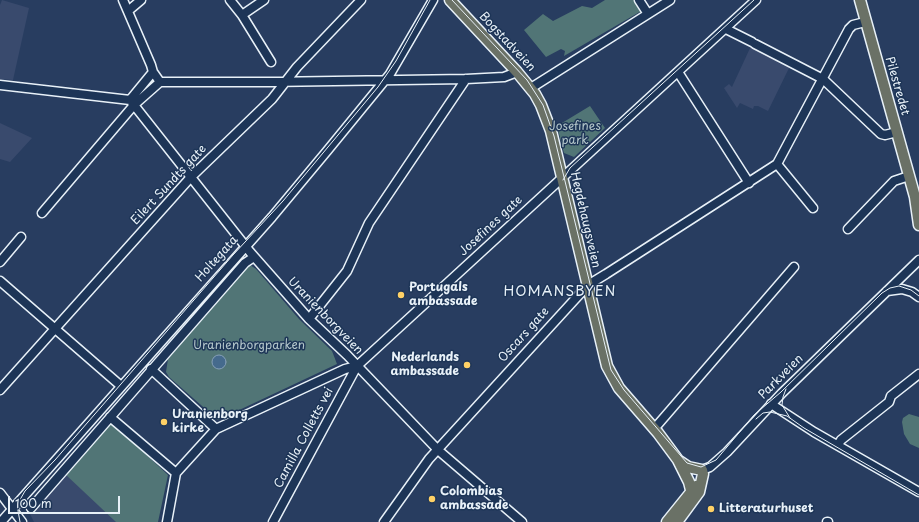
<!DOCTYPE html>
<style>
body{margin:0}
#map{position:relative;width:919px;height:522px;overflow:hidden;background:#283d60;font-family:"Playpen Sans",sans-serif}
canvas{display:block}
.scale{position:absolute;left:8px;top:496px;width:112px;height:18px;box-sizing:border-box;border:2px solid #e8f1f8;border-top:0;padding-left:5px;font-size:12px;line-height:14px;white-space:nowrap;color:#e8f1f8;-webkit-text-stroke:3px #1d3557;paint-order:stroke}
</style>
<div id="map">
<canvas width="919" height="522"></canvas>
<div class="scale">100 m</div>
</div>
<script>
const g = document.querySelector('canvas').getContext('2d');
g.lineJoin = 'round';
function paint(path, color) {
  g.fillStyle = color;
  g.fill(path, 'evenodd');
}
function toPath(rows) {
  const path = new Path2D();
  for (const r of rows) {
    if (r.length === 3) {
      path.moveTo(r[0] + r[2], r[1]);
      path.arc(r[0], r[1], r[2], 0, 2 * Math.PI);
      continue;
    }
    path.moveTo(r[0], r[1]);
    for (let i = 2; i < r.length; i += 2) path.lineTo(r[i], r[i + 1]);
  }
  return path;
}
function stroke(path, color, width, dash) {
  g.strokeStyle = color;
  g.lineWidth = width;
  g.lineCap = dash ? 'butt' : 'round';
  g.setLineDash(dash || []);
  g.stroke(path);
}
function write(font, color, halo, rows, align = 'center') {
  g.font = font + ' "Playpen Sans",sans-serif';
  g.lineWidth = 3;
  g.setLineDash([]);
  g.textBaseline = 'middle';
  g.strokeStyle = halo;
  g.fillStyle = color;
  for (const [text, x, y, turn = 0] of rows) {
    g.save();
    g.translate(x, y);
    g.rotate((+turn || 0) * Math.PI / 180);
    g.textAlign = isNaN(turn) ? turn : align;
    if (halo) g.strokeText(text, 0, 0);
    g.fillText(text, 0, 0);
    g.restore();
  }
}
const built = toPath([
 [2,0,29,8,13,80,0,79,0,5],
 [751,46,790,66,768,111,758,106,754,106,753,109,740,103,737,108,724,88,729,84,732,87],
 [0,123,32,138,10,162,0,159],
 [65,474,124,522,34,522,30,514]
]);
const green = toPath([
 [605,0,637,0,643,10,564,56,565,51,561,49,546,57,524,30,543,14,553,21,582,6,592,8],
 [590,106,605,128,574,157,564,153,557,126],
 [250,265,256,269,299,319,332,351,337,364,218,420,169,377,166,372,168,359,247,267],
 [909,414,919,417,919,448,910,444,904,434,902,422,903,418],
 [110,421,168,475,158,522,116,522,65,474]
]);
const water = toPath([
 [219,362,7]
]);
const minor = toPath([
 [123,0,151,65,153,72,160,82],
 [230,0,242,15,271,62],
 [639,0,648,14],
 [128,11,141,0],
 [242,15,264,0],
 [726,29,752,42],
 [755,44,823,79,881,134,885,135,897,132],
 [678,72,749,183],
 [0,85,130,100,250,252,309,319,347,355,438,450,522,522],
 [531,88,670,0],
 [130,100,153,72],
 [777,164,813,208],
 [42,213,134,105,160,82,268,82,466,79,504,77,517,72],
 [848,229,894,181,909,176],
 [0,262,21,237],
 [0,281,121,386],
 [887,291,902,289,912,292,919,297],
 [309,319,347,271,369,223,466,79],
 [151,369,216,429],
 [0,390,191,177,272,99,297,67,361,0],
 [771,404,814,432,919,492],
 [110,417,176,473],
 [654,429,794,267],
 [838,445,841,440,889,402,891,396,919,374],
 [702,470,710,467,727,452,782,393,919,260],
 [0,493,22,522],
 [31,508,245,263,254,257],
 [1,522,272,217,327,151,390,74,433,0],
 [167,522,176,473,216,429,345,369,357,366],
 [273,522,357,366,756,0],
 [384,522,429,459,588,285,606,274,777,164,849,29,853,25,865,22],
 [827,522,828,522]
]);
const major = toPath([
 [450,0,517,72,535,94,541,105,551,131,607,366,619,388,658,433,678,460,689,482,691,490],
 [860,0,915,197,919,225],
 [667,522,696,486],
 [677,522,699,492,703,474,702,470,688,467,679,461]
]);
const tram = toPath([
 [452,0,527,80,543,105,554,136,611,370,624,390,687,463,701,467,716,460,754,415,781,392,882,293,890,288,899,286,911,290,919,296],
 [563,180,570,168,754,0],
 [786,389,783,397,782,405,790,418],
 [756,419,763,413,770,412,787,416,804,428,919,495],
 [20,522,17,505,25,491,55,460,233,255,283,201,378,87,396,61,430,0]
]);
const markers = [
 [401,295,4,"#ffd166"],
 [467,365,4,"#ffd166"],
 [164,422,4,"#ffd166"],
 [432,499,4,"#ffd166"],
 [711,509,4,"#ffd166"]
];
const streetNames = [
 ["Bogstadveien",507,42,47],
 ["Pilestredet",897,86,74],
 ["Eilert Sundts gate",169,185,-47],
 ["Hegdehaugsveien",585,220,77],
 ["Josefines gate",491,226,-43],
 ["Holtegata",217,259,-48],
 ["Uranienborgveien",325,316,46],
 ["Oscars gate",524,335,-48],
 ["Parkveien",781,377,-45],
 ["Camilla Colletts vei",304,438,-62]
];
const parkNames = [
 ["Josefines",575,127],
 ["park",575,141],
 ["Uranienborgparken",249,346]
];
const poiNames = [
 ["Portugals",409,288],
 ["ambassade",409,302],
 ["Nederlands",459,358,"right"],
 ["ambassade",459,372,"right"],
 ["Uranienborg",172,415],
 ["kirke",172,429],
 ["Colombias",440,492],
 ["ambassade",440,506],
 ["Litteraturhuset",719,509]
];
const quarterNames = [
 ["HOMANSBYEN",560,292]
];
paint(built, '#394a6d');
paint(green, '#517576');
paint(water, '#456a8d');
stroke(water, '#86a0b8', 1);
stroke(minor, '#e8f1f8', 11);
stroke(major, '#e8f1f8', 13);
stroke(minor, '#1d3557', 8);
stroke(major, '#6a7166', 10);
stroke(tram, '#e8f1f8', 1);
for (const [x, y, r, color] of markers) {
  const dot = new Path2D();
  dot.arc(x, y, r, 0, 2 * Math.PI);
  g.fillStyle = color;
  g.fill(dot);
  stroke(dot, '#1d3557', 1.5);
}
write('12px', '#e8f1f8', '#1d3557', streetNames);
write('12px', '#b3c6ca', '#1d3557', parkNames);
write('bold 12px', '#e8f1f8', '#1d3557', poiNames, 'left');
g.letterSpacing = '1px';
write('14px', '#e8f1f8', '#1d3557', quarterNames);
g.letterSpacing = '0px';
</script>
